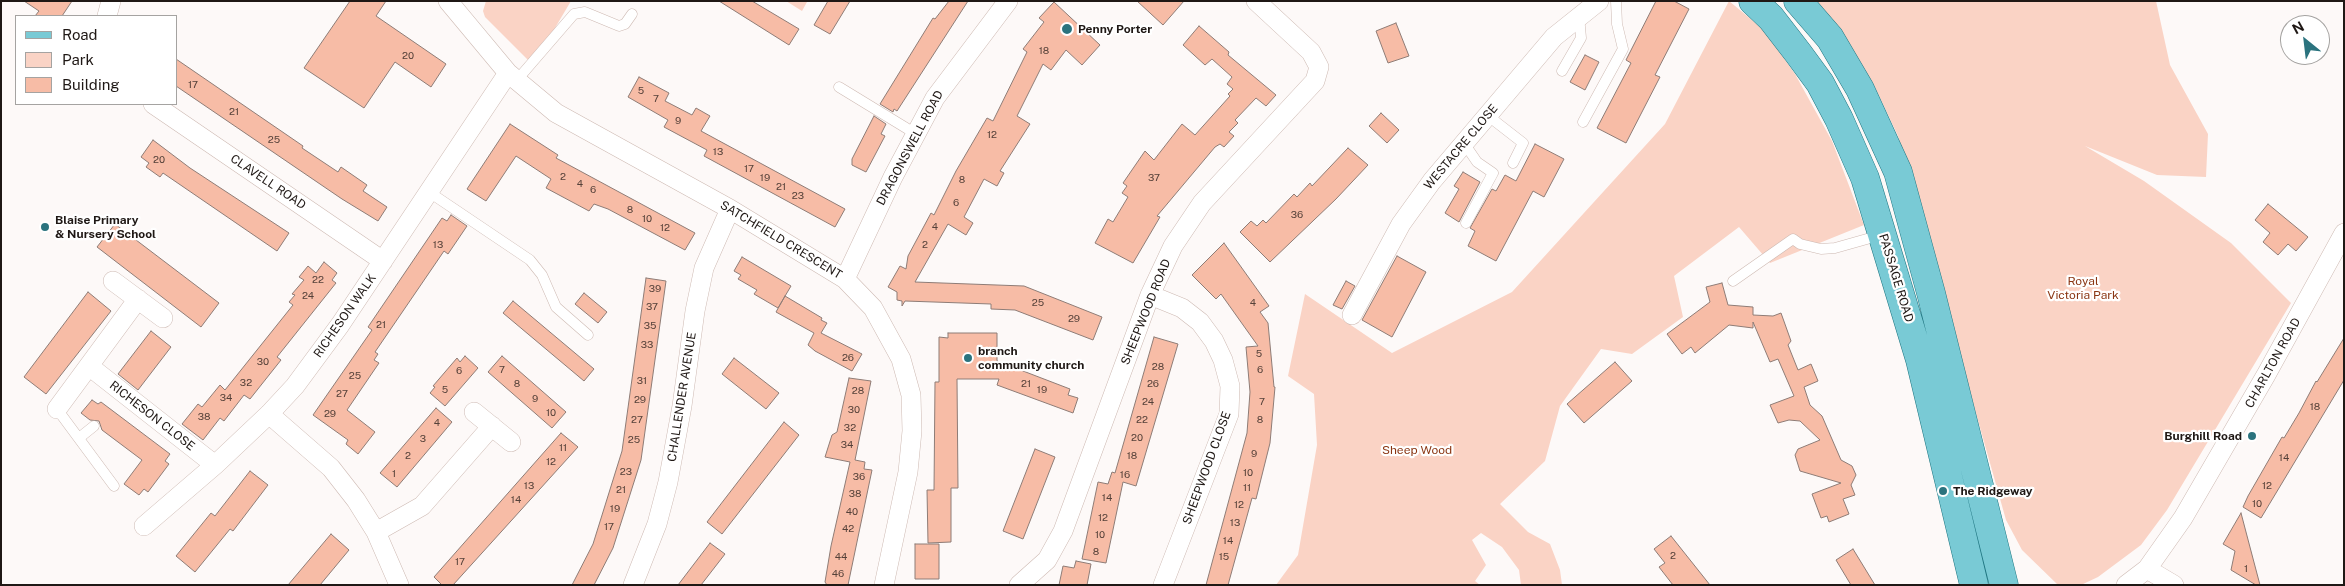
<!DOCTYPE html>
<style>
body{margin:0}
#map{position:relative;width:2345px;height:586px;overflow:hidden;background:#fdf9f8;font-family:"Public Sans",sans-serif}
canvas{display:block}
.frame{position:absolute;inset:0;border:2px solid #1f1815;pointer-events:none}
.legend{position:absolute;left:15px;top:15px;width:162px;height:90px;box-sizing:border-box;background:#fff;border:1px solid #a5a3a1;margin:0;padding:6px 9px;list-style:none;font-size:15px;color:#1f1815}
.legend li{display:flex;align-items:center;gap:10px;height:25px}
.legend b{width:25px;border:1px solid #a5a3a1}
.north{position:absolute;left:2280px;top:15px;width:50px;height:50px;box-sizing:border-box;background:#fff;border:1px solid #a5a3a1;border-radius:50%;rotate:331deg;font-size:14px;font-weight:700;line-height:20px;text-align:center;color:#1f1815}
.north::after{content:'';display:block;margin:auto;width:18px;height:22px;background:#2b737e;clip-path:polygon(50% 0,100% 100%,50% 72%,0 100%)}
</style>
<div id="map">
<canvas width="2345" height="586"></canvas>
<div class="frame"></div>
<ul class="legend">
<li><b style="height:6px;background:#79cad5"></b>Road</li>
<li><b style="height:14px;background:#fad3c5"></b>Park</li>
<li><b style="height:14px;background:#f7bca6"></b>Building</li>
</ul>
<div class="north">N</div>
</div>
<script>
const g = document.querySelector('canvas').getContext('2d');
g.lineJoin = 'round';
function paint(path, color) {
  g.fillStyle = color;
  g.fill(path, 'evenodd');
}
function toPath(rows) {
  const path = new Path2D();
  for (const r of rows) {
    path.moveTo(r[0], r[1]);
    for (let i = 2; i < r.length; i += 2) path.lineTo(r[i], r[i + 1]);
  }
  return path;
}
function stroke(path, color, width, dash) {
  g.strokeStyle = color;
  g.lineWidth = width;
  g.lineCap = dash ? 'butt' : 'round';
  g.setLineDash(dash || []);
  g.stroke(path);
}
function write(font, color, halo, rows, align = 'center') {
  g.font = font + ' "Public Sans",sans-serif';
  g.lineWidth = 4.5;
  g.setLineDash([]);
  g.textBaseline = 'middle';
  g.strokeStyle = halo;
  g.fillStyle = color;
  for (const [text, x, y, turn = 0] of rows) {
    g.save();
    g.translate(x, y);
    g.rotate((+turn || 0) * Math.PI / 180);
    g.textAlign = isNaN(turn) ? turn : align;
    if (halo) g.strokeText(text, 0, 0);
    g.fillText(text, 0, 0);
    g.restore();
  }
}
const green = toPath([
 [486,1,571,1,533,65,485,17,483,11],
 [786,1,807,1,807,2,802,11],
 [1729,1,1764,30,1795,74,1832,141,1864,225,1770,263,1739,227,1674,276,1683,317,1632,354,1601,349,1560,406,1545,461,1500,504,1528,532,1550,544,1560,570,1562,585,1521,585,1519,570,1502,547,1481,533,1472,540,1486,565,1475,581,1480,585,1276,585,1298,555,1317,445,1314,394,1288,376,1305,294,1392,353,1512,292,1665,124],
 [1817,1,2156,1,2170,65,2208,134,2206,177,2157,175,2085,146,2144,181,2231,243,2291,303,2167,510,2141,545,2098,577,2081,585,2058,585,2022,550,2006,520,1898,136,1873,83]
]);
const building = toPath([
 [24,1,72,1,62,16,35,16,39,11,24,1],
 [350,1,386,1,376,16,446,64,431,87,395,62,364,108,304,68,350,1],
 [719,1,752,1,799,29,789,45,719,1],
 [828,1,850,1,830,34,814,25,828,1],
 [949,1,968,1,897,111,894,109,893,112,880,104,933,18,935,19,949,1],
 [1137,1,1184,1,1163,25,1137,1],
 [1656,1,1674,1,1689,9,1655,75,1660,77,1626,143,1597,128,1631,63,1626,60,1656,1],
 [1054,2,1100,45,1082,65,1066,50,1051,70,1043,64,1017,116,1030,124,1000,171,1004,173,997,186,984,179,964,217,973,223,966,235,948,224,915,282,1024,286,1102,317,1093,340,1015,310,991,309,991,304,905,301,902,306,902,301,897,300,897,292,888,287,900,266,906,269,908,256,931,213,934,215,956,171,987,118,993,121,1027,52,1023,49,1044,22,1039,18,1054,2],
 [1396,23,1409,56,1388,63,1376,31,1396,23],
 [1199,26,1229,52,1228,55,1276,95,1266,106,1256,98,1235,120,1238,123,1229,132,1234,136,1224,147,1220,144,1215,147,1157,216,1160,217,1133,263,1095,243,1108,219,1113,222,1128,197,1122,193,1127,186,1123,183,1145,151,1154,160,1182,124,1195,135,1230,96,1228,94,1233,89,1227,84,1232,77,1212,59,1205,65,1183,45,1199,26],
 [1585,55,1599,62,1585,90,1570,82,1585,55],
 [176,59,303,146,302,148,338,172,341,167,367,185,363,191,387,207,378,221,342,199,176,86,176,59],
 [639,77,669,93,665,101,692,115,696,108,710,116,701,131,845,209,835,227,704,156,707,150,664,127,668,120,628,97,639,77],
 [1381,113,1399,130,1387,143,1369,126,1381,113],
 [874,116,886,124,881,134,885,136,866,172,852,165,852,159,874,116],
 [510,124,558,155,556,158,695,233,685,250,608,209,594,204,589,211,546,188,551,179,516,156,486,201,467,189,510,124],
 [153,140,190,168,289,233,277,251,163,173,160,177,146,167,149,163,141,157,153,140],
 [1535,144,1564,159,1544,197,1533,191,1496,261,1468,246,1475,231,1470,228,1492,189,1496,191,1505,175,1516,181,1535,144],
 [1348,148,1368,165,1336,199,1270,262,1240,232,1251,221,1257,226,1263,220,1266,223,1294,194,1297,197,1310,183,1312,186,1348,148],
 [1463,172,1480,182,1459,222,1445,213,1459,189,1454,186,1463,172],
 [2268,204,2308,237,2296,251,2288,244,2278,255,2263,242,2270,233,2255,220,2268,204],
 [451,215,467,226,448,254,444,251,375,352,378,354,374,360,379,363,347,410,375,432,358,454,346,444,348,440,313,415,372,330,368,327,442,218,447,221,451,215],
 [115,224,219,303,201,327,97,247,115,224],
 [1224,243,1269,306,1260,312,1268,323,1274,387,1275,387,1270,443,1256,499,1252,498,1228,585,1206,585,1247,433,1250,392,1246,347,1258,346,1221,294,1216,299,1192,275,1224,243],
 [1397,256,1426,272,1392,337,1362,320,1397,256],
 [742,257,791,286,778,308,754,294,757,290,738,279,741,275,734,271,742,257],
 [324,262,337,273,332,280,336,283,277,357,281,360,250,399,244,395,224,421,220,418,203,440,182,424,198,404,202,407,220,385,225,390,293,305,289,302,295,295,292,294,304,280,299,277,308,266,316,273,324,262],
 [646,278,666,281,641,460,613,548,594,585,572,585,593,544,622,451,646,278],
 [1346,281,1355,286,1342,309,1333,305,1346,281],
 [1722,283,1728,305,1753,307,1753,315,1773,316,1781,313,1791,341,1788,345,1798,370,1811,364,1818,381,1804,387,1810,405,1822,416,1841,460,1852,466,1856,475,1851,485,1855,495,1843,499,1849,514,1829,522,1827,516,1821,518,1812,494,1841,483,1800,471,1795,455,1798,449,1820,440,1800,421,1789,420,1778,423,1770,405,1794,396,1778,359,1770,362,1753,322,1753,328,1729,325,1695,353,1691,347,1682,354,1667,334,1710,302,1706,287,1722,283],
 [88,292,111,311,46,394,24,377,88,292],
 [584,293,607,312,598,323,575,304,584,293],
 [785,296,822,318,821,320,827,323,821,333,862,354,852,371,815,351,808,345,814,333,776,312,785,296],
 [513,301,594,369,584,381,503,313,513,301],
 [151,331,171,347,138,390,118,374,151,331],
 [948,333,997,333,997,361,1070,389,1068,395,1078,398,1073,413,997,385,999,379,957,379,958,488,951,488,951,542,928,543,927,490,934,490,935,382,939,382,939,337,948,338,948,333],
 [1154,337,1178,344,1136,486,1123,482,1106,563,1082,559,1098,482,1108,484,1112,472,1115,473,1154,337],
 [2344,338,2344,380,2261,518,2243,507,2248,496,2282,437,2284,438,2299,413,2316,381,2317,382,2344,338],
 [465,356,478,368,445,406,430,393,435,387,433,386,457,358,460,362,465,356],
 [502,356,566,412,552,428,488,372,502,356],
 [734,358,779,393,766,409,722,374,734,358],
 [1615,362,1632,381,1584,423,1567,404,1615,362],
 [849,378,871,381,855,460,865,462,864,469,872,470,848,585,827,585,825,582,831,546,850,462,825,457,832,435,837,432,849,378],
 [92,400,98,404,101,402,170,454,165,461,169,464,148,492,144,489,139,495,124,484,142,460,102,430,99,421,90,420,81,413,92,400],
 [436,408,452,422,397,487,380,473,436,408],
 [784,422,799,435,722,534,707,522,784,422],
 [561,433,578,447,453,585,442,585,434,577,561,433],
 [1035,449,1055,457,1023,539,1003,531,1035,449],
 [250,471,268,485,233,531,230,529,195,572,176,556,211,513,215,516,250,471],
 [2241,513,2251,551,2260,585,2256,585,2231,570,2235,551,2223,544,2241,513],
 [331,534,349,550,320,585,288,585,331,534],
 [1671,536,1710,585,1673,585,1659,567,1665,563,1654,549,1671,536],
 [710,543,725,554,701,585,678,585,710,543],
 [915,544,939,544,939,579,915,579,915,544],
 [1853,549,1875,585,1851,585,1836,560,1853,549],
 [1076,561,1091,564,1087,585,1059,585,1063,566,1074,568,1076,561]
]);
const lane = toPath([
 [1562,71,1581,38,1579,16],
 [517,80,574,14,585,12,619,26,625,24,632,14],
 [839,87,916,134],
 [1487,115,1523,143,1513,163],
 [1583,122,1623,49,1617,24,1616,1],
 [1464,143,1477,162,1493,173,1466,223],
 [429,192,530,260,542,275,556,307,588,335],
 [1733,281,1793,239,1800,244,1821,249,1835,248,1881,235],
 [57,409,114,486],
 [79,438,94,426]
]);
const street = toPath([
 [448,1,508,73,556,113,730,209,845,279,873,308,901,359,911,395,912,431,908,472,884,585],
 [107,16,111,1],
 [153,104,383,261],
 [845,279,893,177,935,98,1008,1],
 [113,281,163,318],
 [1150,295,1182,308,1200,322,1214,341,1223,360,1230,386,1229,414,1163,585],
 [1352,315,1401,224,1432,181,1554,37,1599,1],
 [89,366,215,465],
 [57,409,138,299],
 [474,412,511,442],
 [269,414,331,468,356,500,376,532,399,585],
 [144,526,215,465,269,414,295,386,340,325,508,73],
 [376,532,422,506,492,426],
 [2147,569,2174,585],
 [633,585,657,524,668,482,682,406,695,311,704,268,730,209],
 [1019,585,1047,560,1063,531,1150,295,1173,246,1202,203,1315,81,1319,67,1311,52,1256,1],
 [2126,585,2147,569,2183,518,2266,375,2344,233]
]);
const primary = toPath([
 [1753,1,1771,18,1798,53,1820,83,1839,119,1865,178,1920,360,1974,585],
 [1798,1,1830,38,1860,89,1898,172,1931,293,2004,585]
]);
const markers = [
 [1067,29,6,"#2b737e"],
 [45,227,5,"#2b737e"],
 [968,358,5,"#2b737e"],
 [2252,436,5,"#2b737e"],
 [1943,491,5,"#2b737e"]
];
const numberNames = [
 ["18",1044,51],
 ["20",408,56],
 ["17",193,85],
 ["5",641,91],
 ["7",656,99],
 ["21",234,112],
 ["9",678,121],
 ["12",992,135],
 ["25",274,140],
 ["13",718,152],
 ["20",159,160],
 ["17",749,169],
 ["2",563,177],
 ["19",765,178],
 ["37",1154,178],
 ["8",962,180],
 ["4",580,184],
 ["21",781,187],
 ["6",593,190],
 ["23",798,196],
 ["6",956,203],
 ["8",630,210],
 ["36",1297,215],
 ["10",647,219],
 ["4",935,227],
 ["12",665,228],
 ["13",438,245],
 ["2",925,245],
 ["22",318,280],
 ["39",655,289],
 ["24",308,296],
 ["25",1038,303],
 ["4",1253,303],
 ["37",652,307],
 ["29",1074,319],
 ["21",381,325],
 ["35",650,326],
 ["33",647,345],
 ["5",1259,354],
 ["26",848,358],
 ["30",263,362],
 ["28",1158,367],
 ["7",502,370],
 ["6",1260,370],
 ["6",459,371],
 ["25",355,376],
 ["31",642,381],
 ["32",246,383],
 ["8",517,384],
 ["21",1026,384],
 ["26",1153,384],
 ["5",445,390],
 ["19",1042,390],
 ["28",858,391],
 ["27",342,394],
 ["34",226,398],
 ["9",535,399],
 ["29",640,400],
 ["24",1148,402],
 ["7",1262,402],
 ["18",2315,407],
 ["30",854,410],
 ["10",551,413],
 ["29",330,414],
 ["38",204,417],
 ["27",637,420],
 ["22",1142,420],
 ["8",1260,420],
 ["4",437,423],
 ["32",850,428],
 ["20",1137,438],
 ["3",423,439],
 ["25",634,440],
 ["34",847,445],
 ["11",563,448],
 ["9",1254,454],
 ["2",408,456],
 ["18",1132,456],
 ["14",2284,458],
 ["12",551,462],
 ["23",626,472],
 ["10",1248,473],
 ["1",394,474],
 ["16",1125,475],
 ["36",859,477],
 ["13",529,486],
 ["12",2267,486],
 ["11",1247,488],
 ["21",621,490],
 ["38",855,494],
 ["14",1107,498],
 ["14",516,500],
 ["10",2257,504],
 ["12",1239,505],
 ["19",615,509],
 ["40",852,512],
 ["12",1103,518],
 ["13",1235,523],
 ["17",609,527],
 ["42",848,529],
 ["10",1100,535],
 ["14",1228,541],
 ["8",1096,552],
 ["2",1673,556],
 ["44",841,557],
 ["15",1224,557],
 ["17",460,562],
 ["1",2246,569],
 ["46",838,574]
];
const poiNames = [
 ["Penny Porter",1078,29],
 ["Blaise Primary",55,220],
 ["& Nursery School",55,234],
 ["branch",978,351],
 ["community church",978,365],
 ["Burghill Road",2242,436,"right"],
 ["The Ridgeway",1953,491]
];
const streetNames = [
 ["WESTACRE CLOSE",1461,147,-50],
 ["DRAGONSWELL ROAD",910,148,-62],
 ["CLAVELL ROAD",268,182,34],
 ["SATCHFIELD CRESCENT",781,240,31],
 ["PASSAGE ROAD",1896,278,73],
 ["SHEEPWOOD ROAD",1146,312,-68],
 ["RICHESON WALK",345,316,-55],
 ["CHARLTON ROAD",2273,363,-61],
 ["CHALLENDER AVENUE",682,397,-81],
 ["RICHESON CLOSE",152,416,38],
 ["SHEEPWOOD CLOSE",1207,468,-70]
];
const parkNames = [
 ["Royal",2083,281],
 ["Victoria Park",2083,295],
 ["Sheep Wood",1417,450]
];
paint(green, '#fad3c5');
paint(building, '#f7bca6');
stroke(building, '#8e7c76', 1);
stroke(lane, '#cdb9b2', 11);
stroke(street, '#cdb9b2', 20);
stroke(primary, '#1f7580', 29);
stroke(lane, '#fff', 10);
stroke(street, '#fff', 19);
stroke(primary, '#79cad5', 28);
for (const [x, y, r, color] of markers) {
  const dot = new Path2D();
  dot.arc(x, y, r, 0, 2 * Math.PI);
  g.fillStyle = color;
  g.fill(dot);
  stroke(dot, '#fff', 2);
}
write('10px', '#554139', null, numberNames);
write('bold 12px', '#1f1815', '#fff', poiNames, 'left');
write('12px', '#1f1815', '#fff', streetNames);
write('12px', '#8a3613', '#fff', parkNames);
</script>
